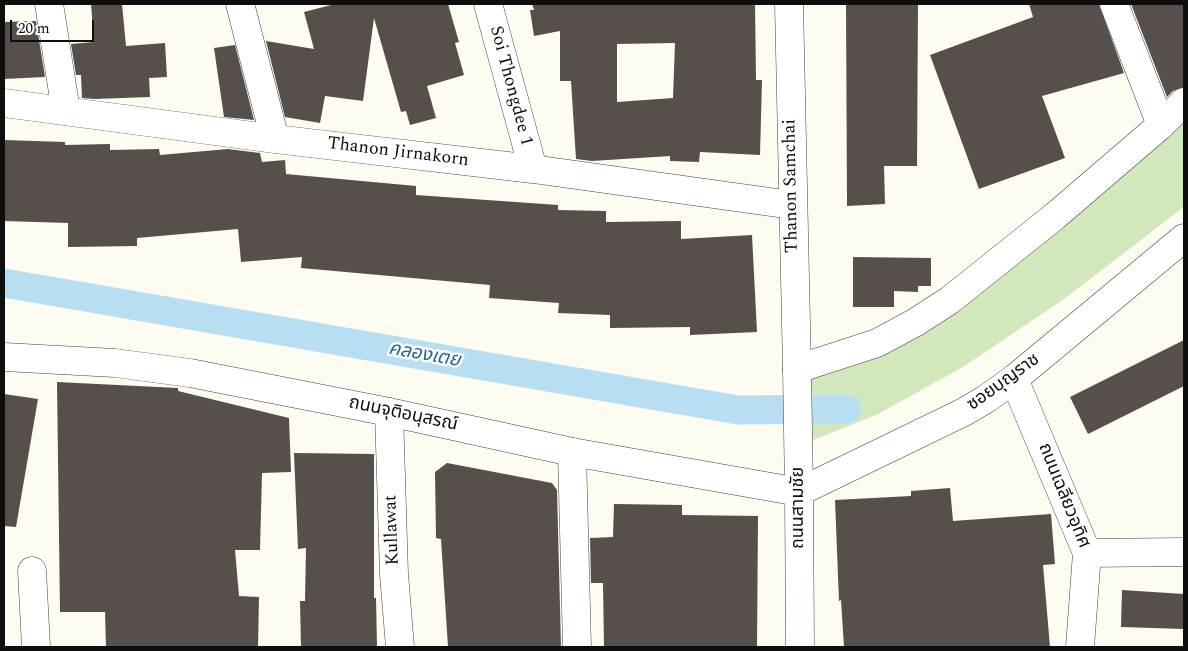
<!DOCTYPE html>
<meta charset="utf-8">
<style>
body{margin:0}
#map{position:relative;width:1188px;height:651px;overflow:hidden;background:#fefbf1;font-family:Spectral,serif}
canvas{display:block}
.frame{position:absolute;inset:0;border:5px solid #0e0e0e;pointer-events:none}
.scale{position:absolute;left:10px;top:20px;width:84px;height:22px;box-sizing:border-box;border:2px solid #0e0e0e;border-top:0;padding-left:6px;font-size:15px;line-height:18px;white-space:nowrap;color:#0e0e0e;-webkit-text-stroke:4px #fff;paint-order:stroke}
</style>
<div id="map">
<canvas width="1188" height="651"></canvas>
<div class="frame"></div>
<div class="scale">20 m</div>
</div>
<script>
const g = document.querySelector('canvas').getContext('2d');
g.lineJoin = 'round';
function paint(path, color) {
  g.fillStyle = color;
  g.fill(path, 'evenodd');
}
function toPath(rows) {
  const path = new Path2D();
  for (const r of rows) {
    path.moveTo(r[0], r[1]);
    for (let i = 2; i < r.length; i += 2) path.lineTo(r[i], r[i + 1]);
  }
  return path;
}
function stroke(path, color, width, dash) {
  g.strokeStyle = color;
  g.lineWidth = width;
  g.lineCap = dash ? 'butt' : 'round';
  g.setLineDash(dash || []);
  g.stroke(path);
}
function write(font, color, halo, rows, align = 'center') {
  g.font = font + ' Spectral,"Noto Sans Thai",serif';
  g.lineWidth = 5;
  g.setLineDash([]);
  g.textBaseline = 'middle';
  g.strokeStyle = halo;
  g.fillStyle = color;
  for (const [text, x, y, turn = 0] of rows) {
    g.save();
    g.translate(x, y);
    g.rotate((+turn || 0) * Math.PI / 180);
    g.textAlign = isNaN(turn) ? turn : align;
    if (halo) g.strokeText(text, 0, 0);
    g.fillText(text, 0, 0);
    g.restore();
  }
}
const green = toPath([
 [1184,95,1184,207,1064,299,963,367,876,415,798,446,797,369,881,328,953,286]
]);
const canal = toPath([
 [4,283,738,410,847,409]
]);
const building = toPath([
 [91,4,122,4,126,46,165,43,167,77,149,78,150,97,95,99,82,98,81,75,76,75,71,44,94,42],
 [335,4,448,4,459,42,455,43,464,75,427,86,436,118,410,125,406,111,401,112,374,18,363,101,325,96,320,123,285,117,266,41,314,49,304,12],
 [532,4,755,4,756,80,762,80,760,155,700,152,699,162,670,161,670,156,592,161,576,159,571,81,560,81,560,31,534,36,530,10,534,10],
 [675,43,673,98,617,102,617,44],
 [846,4,918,4,917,166,884,166,885,204,847,206],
 [1029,4,1099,4,1124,73,1042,96,1065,158,979,189,930,55,1033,17],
 [1131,4,1184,4,1184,87,1173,91,1167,97],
 [36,21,45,77,4,79,4,22],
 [235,45,254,120,224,117,214,48],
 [4,140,65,142,65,145,110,144,110,150,159,149,160,155,228,149,260,153,262,162,285,160,286,174,416,186,416,195,558,205,558,210,606,211,606,222,681,221,681,239,752,235,757,332,690,335,690,327,610,328,610,315,558,313,559,303,489,298,490,285,301,268,302,257,241,262,238,229,137,238,137,246,68,247,68,223,4,221],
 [853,257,931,258,931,286,918,286,918,292,894,291,894,307,853,307],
 [1184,340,1184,386,1088,434,1070,397],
 [57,382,178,388,178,391,289,418,291,472,262,473,260,550,235,550,239,596,259,597,258,647,106,647,105,612,60,612],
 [4,394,38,399,16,527,4,526],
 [294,453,374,454,374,598,376,598,377,647,301,647,300,601,305,601,306,548,298,549],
 [447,463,552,483,557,490,561,647,448,647,441,539,436,538,435,472],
 [950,488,953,521,1051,514,1055,564,1043,565,1050,647,844,647,841,600,839,601,835,500,911,496,911,491],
 [614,504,682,505,682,515,758,516,757,647,604,647,603,583,591,583,590,538,613,537],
 [1122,590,1184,594,1184,629,1121,627]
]);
const minor = toPath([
 [49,4,66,111],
 [240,4,275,139],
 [488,4,533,169],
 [789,4,797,369,877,343,916,322,950,300,1055,216,1161,125,1184,102],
 [1114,4,1161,125],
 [4,103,275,139,533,169,792,205],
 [1014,379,1087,553,1080,647],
 [389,412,394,574,400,647],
 [572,452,577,647],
 [799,492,800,647],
 [1087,553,1184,552],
 [32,571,36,647]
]);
const tertiary = toPath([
 [4,357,115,363,190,373,389,412,572,452,799,492],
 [797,369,799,492],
 [799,492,964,412,986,399,1014,379,1184,238]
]);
const streetNames = [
 ["Soi Thongdee 1",510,86,75],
 ["Thanon Jirnakorn",398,153,7],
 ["Thanon Samchai",792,186,-91],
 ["ซอยบุญราช",1004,383,-36],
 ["ถนนจุติอนุสรณ์",403,415,12],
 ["ถนนเฉลียวอุทิศ",1063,496,68],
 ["ถนนสามชัย",799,508,-90],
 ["Kullawat",393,530,-92]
];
const waterNames = [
 ["คลองเตย",424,356,10]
];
paint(green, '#d3e7bc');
stroke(canal, '#b8def2', 29);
paint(building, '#564f4b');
stroke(minor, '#414141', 29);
stroke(tertiary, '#414141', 29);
stroke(minor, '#fff', 28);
stroke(tertiary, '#fff', 28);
write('18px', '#0e0e0e', '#fff', streetNames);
write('italic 19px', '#1f6799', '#fff', waterNames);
</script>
